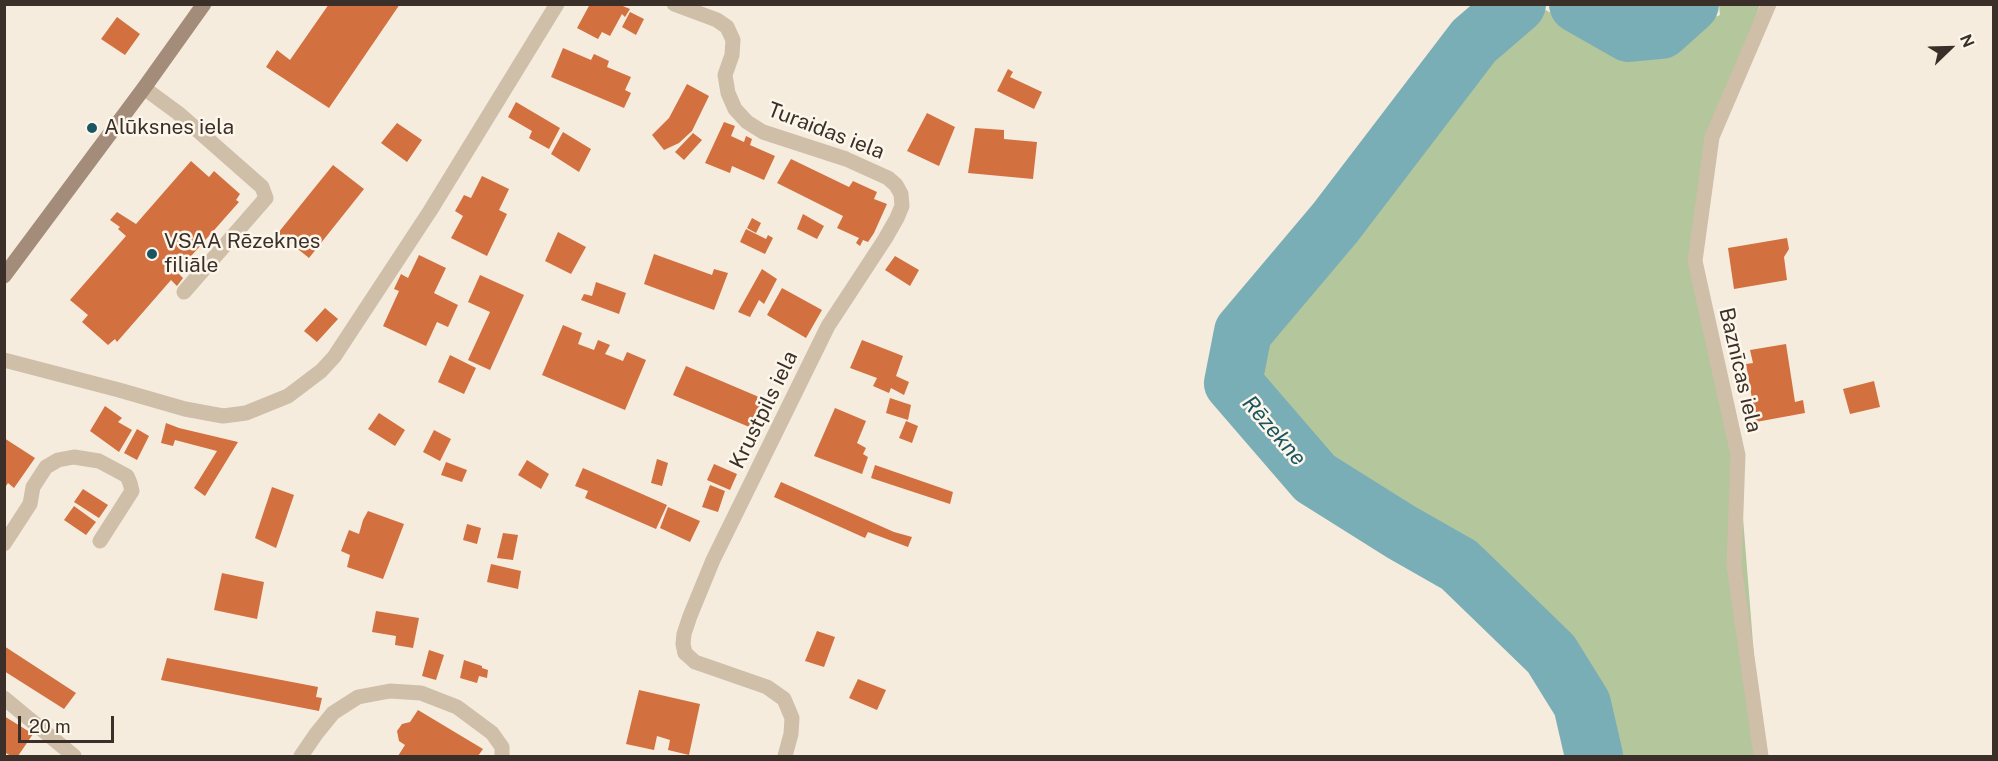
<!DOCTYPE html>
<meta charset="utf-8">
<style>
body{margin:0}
#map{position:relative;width:1998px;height:761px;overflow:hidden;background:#f5ecde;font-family:"Public Sans",sans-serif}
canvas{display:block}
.frame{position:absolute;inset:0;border:6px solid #3b3029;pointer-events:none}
.north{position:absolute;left:1920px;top:18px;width:60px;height:60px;-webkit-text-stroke:4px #fcf6eb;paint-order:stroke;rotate:67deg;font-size:16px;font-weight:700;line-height:24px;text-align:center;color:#3b3029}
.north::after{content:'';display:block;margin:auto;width:21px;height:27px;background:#3b3029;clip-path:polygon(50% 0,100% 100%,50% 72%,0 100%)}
.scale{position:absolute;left:18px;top:716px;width:96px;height:27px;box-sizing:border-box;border:3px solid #3b3029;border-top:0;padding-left:8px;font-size:18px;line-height:21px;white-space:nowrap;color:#3b3029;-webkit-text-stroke:4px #fcf6eb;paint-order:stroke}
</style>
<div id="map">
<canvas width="1998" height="761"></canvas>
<div class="frame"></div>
<div class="north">N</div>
<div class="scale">20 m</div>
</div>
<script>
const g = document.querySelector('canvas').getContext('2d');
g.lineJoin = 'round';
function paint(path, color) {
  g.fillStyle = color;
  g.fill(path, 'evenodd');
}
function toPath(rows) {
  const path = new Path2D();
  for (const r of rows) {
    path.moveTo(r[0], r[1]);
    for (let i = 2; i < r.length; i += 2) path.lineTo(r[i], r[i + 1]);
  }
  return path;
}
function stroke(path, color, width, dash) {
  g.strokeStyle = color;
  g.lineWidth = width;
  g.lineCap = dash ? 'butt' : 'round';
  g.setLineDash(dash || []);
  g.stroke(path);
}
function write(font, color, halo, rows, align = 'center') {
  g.font = font + ' "Public Sans",sans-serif';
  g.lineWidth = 5;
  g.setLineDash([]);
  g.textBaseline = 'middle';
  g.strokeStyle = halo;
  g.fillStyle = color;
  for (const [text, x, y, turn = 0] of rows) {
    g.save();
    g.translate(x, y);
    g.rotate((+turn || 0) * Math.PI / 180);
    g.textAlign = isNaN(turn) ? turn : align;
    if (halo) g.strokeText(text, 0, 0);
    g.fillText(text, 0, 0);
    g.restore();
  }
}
const green = toPath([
 [1517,5,1536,5,1629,54,1720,15,1719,5,1760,5,1712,137,1695,261,1738,455,1762,756,1596,756,1582,704,1551,654,1459,565,1315,478,1233,383,1243,332,1335,223,1474,41]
]);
const river = toPath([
 [1517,4,1474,41,1335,223,1243,332,1233,383,1315,478,1401,532,1459,565,1551,654,1582,704,1594,756],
 [1578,4,1629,33,1661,30,1690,4]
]);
const building = toPath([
 [329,4,400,4,329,108,266,67,277,50,290,60],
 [590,4,618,4,630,9,625,17,622,14,610,36,602,32,598,39,577,28],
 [630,12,644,19,636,35,622,27],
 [117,17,140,34,125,55,101,39],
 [563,48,591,60,594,54,609,61,607,67,631,77,625,90,631,93,624,108,551,77],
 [1008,69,1013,72,1010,77,1042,92,1034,109,997,91],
 [687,84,709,96,692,131,679,143,664,150,652,135,669,118],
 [516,102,560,128,549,149,529,138,532,131,508,117],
 [927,113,955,127,939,166,907,151],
 [724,122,735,126,731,136,744,142,746,136,752,139,750,145,775,156,764,180,732,166,730,173,705,163],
 [397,123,422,140,407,162,381,143],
 [975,128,1004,130,1004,139,1037,142,1033,179,968,173],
 [563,132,591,149,579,172,551,154],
 [693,133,702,140,684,160,675,152],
 [791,159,849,187,853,181,877,192,874,199,887,204,874,233,868,242,863,240,860,246,856,243,859,238,837,228,843,216,777,183],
 [191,161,209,177,214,171,240,194,236,200,239,202,177,272,183,278,177,286,171,280,117,342,115,339,108,345,82,322,88,315,70,300,126,236,118,229,120,227,110,220,117,212,136,224],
 [333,165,364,189,309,258,278,233],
 [482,176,509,189,499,210,507,214,487,256,451,238,463,216,455,211,464,195,471,198],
 [803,214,824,226,817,239,797,229],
 [752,218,761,223,756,233,747,228],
 [746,229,766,239,768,235,773,238,765,254,740,242],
 [558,232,586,247,571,274,545,261],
 [1787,238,1789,249,1784,257,1787,280,1734,289,1728,248],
 [654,254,712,275,714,269,728,273,714,310,644,284],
 [419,255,446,268,434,293,458,305,448,327,437,322,426,346,383,326,399,291,394,289,401,274,408,278],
 [895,256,919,270,910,286,885,270],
 [762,269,777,279,764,304,759,300,750,317,738,312],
 [480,275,524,295,490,370,468,360,490,312,468,302],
 [596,282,626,293,619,314,581,300,584,294,592,296],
 [782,288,822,310,806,338,767,315],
 [325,308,338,319,317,342,304,331],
 [563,325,582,333,578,344,594,350,598,340,610,345,605,354,623,361,627,352,646,360,625,410,542,375],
 [862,340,903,356,896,376,909,382,904,395,891,388,889,393,873,386,877,378,850,368],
 [1786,344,1795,402,1803,400,1805,413,1756,422,1746,364,1753,363,1750,350],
 [450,355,476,368,464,394,438,382],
 [686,366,766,400,754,429,673,395],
 [1874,381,1880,407,1850,414,1843,389],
 [890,398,911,405,908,420,886,413],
 [105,406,122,418,118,422,132,430,119,452,90,431],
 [835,408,866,421,857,443,866,448,863,454,868,457,862,474,814,456],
 [379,413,405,430,395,446,368,429],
 [906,421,918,426,912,443,899,438],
 [166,423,179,428,238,442,205,496,194,488,217,451,175,440,173,446,161,443],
 [137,429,149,436,137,460,124,453],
 [434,430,451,439,440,461,423,452],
 [4,438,35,458,14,488,8,483,4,489],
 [657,459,668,463,662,486,651,483],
 [527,460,549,474,541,489,518,475],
 [446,462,467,470,462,482,441,475],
 [714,464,737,474,730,490,707,480],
 [875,465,953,492,950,504,871,478],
 [583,468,667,505,656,529,585,498,588,491,575,486],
 [781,482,894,532,912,537,908,547,868,532,865,538,774,497],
 [710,485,725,491,718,512,702,507],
 [272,487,294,495,276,548,255,538],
 [83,489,108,505,99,518,74,502],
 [74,506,96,522,86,535,64,520],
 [668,507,700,521,690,542,660,528],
 [368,511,404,524,383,579,347,567,350,555,341,551,349,530,359,534,363,520],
 [467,524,481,528,477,544,463,540],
 [503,533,518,535,513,560,497,558],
 [491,564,521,571,518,589,487,582],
 [222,573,264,582,257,619,214,610],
 [376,611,419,618,413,648,395,645,396,636,372,632],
 [817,631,835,637,824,667,805,661],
 [4,646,76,693,64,709,4,671],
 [429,650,444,655,436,680,422,676],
 [167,658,318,687,316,697,322,698,319,711,161,680],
 [464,660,482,666,482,668,488,670,487,678,479,676,477,683,460,678],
 [858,679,886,690,877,710,849,698],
 [639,690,700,704,689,755,668,750,670,740,657,736,654,750,626,744],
 [418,710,483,749,478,756,398,756,405,745,399,741,397,731,402,724,410,722],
 [4,716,33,734,18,756,11,756,4,752]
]);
const service = toPath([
 [144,88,178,113,262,187,266,198,184,292],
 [4,544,30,504,33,487,46,467,58,460,74,457,99,461,127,476,130,483,132,491,100,541],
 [685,653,695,662,767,687,784,699,792,718,791,734,785,756],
 [4,698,74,756],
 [301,756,316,734,333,713,358,697,390,691,421,693,457,707,492,733,502,747,502,756]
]);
const minor = toPath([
 [674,4,717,20,727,27,733,40,732,55,725,75,728,93,735,109,747,122,763,132,846,159,888,178,896,185,901,194,902,206,897,218,885,239,828,326,713,560,690,616,684,634,683,644,685,653],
 [4,360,119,390,185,409,223,416,246,413,288,396,321,371,334,357,430,211,557,4],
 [1761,756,1734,565,1738,455,1695,261,1712,137,1769,4]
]);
const secondary = toPath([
 [4,276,144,88,204,4]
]);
const markers = [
 [92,128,6,"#195662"],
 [152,254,6,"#195662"]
];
const poiNames = [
 ["Alūksnes iela",104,128],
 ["VSAA Rēzeknes",164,242],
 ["filiāle",164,266]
];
const streetNames = [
 ["Turaidas iela",826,131,21],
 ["Baznīcas iela",1740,370,77],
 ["Krustpils iela",764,410,-64]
];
const waterNames = [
 ["Rēzekne",1274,431,49]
];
paint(green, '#b4c69c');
stroke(river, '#7aaeb6', 58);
paint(building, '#d2703f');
stroke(service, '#cfbea8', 15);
stroke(minor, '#cfbea8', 15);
stroke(secondary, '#a38c79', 15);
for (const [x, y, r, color] of markers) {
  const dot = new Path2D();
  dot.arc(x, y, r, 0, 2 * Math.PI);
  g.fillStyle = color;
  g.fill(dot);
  stroke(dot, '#fcf6eb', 2);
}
write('21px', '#3b3029', '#fcf6eb', poiNames, 'left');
write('21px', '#3b3029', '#fcf6eb', streetNames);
write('italic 22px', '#195662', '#fcf6eb', waterNames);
</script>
